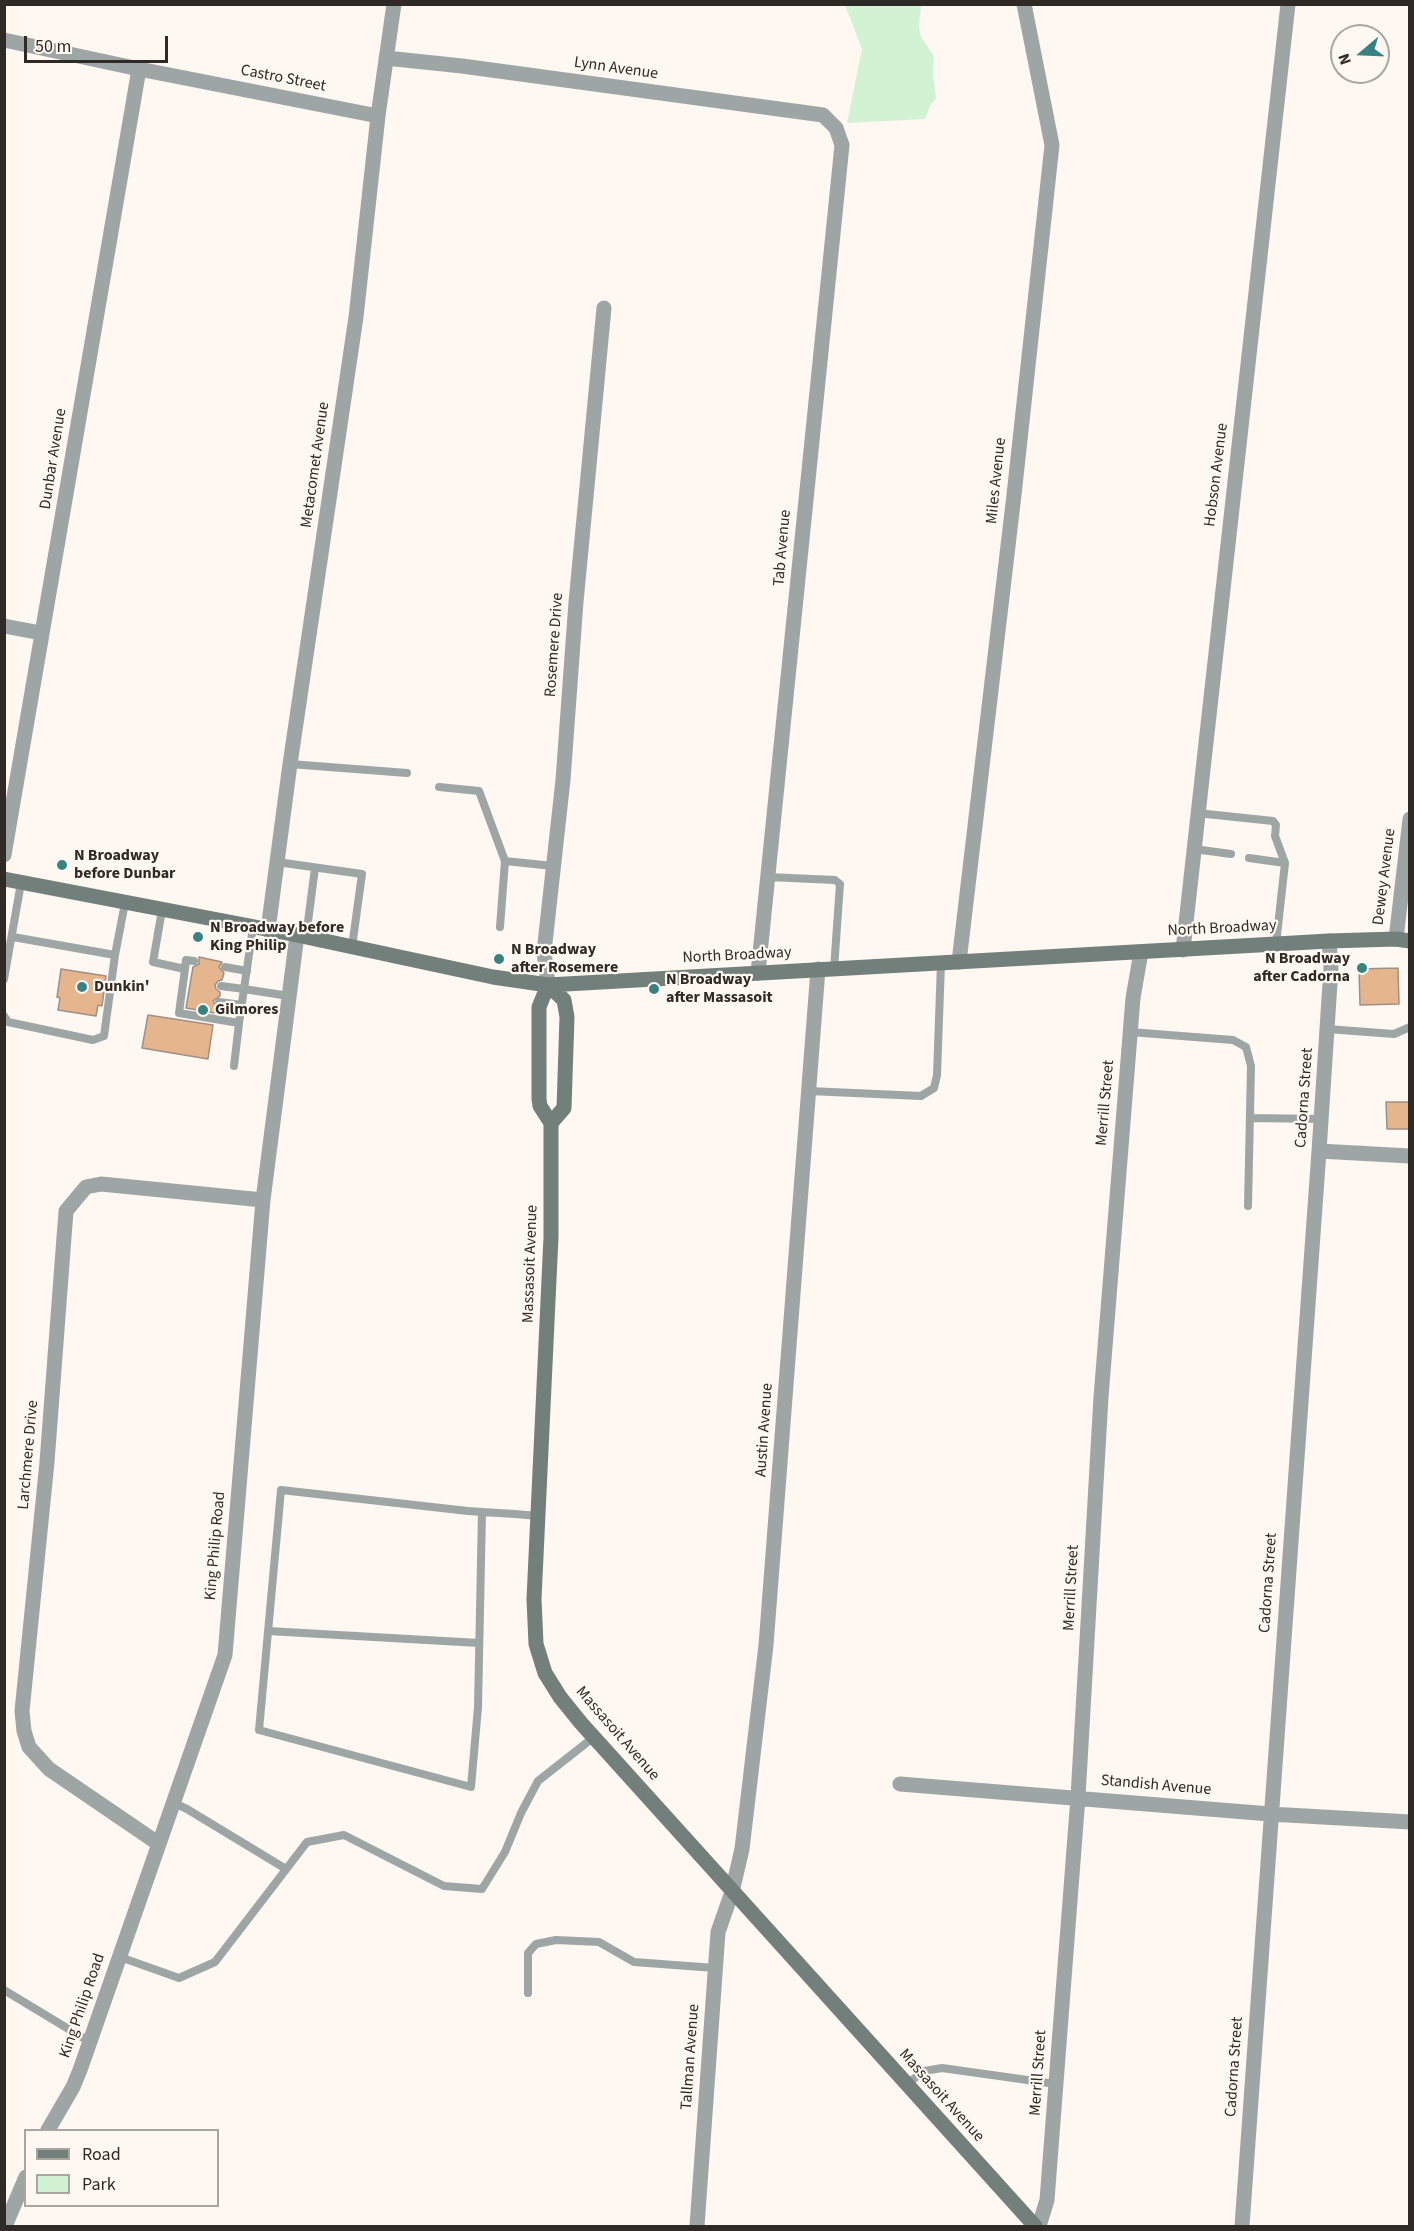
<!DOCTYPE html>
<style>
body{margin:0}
#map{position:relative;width:1414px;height:2231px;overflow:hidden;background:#fef7f2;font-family:"Source Sans 3",sans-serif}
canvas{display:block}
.frame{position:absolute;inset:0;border:6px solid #2f2a25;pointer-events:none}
.legend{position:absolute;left:24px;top:2129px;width:195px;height:78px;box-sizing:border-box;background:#fef7f2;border:2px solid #aba5a0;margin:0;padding:8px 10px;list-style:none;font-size:18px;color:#2f2a25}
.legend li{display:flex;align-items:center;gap:12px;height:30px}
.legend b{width:30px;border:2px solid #aba5a0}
.north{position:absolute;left:1330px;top:24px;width:60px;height:60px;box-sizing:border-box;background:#fef7f2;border:2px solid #aba5a0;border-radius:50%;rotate:251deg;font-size:16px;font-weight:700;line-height:24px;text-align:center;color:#2f2a25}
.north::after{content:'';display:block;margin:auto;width:21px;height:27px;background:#3a8282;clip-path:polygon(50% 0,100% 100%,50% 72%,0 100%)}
.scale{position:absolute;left:24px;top:36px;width:144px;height:27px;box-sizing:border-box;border:3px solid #2f2a25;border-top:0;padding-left:8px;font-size:18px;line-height:21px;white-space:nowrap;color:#2f2a25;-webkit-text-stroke:4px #fef7f2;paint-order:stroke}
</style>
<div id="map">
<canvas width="1414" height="2231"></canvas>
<div class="frame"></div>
<ul class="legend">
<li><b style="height:8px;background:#727f7b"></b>Road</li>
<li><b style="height:16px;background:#d1f2d3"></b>Park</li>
</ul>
<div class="north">N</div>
<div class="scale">50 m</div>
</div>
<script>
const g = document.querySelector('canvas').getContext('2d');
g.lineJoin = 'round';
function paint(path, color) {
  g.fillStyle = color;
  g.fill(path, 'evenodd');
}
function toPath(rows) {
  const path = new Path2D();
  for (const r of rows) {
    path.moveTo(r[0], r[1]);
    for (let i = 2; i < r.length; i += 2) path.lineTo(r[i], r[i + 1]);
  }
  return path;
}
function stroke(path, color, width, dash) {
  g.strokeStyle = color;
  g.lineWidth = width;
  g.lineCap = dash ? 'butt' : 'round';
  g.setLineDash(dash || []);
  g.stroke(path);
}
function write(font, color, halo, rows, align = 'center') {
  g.font = font + ' "Source Sans 3",sans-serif';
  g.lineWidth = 4.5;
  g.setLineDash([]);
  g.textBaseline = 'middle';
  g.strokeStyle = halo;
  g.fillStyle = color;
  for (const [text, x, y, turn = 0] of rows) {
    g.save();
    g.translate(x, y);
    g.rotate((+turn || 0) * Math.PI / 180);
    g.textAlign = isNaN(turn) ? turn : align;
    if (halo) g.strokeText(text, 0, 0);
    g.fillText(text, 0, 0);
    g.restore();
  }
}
const green = toPath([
 [842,5,921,5,919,26,921,37,934,56,933,72,936,99,931,104,925,119,847,123,862,49,845,5]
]);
const building = toPath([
 [199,957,222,962,219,967,224,973,222,980,218,981,215,985,216,989,220,992,220,996,213,1001,216,1007,215,1013,186,1008,193,967,199,964,199,957],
 [1398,968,1399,1004,1360,1005,1359,969,1398,968],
 [61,969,106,976,102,1006,98,1005,96,1016,58,1010,60,998,57,997,61,969],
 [148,1015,213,1025,208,1059,142,1048,148,1015],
 [1386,1102,1410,1102,1410,1129,1387,1129,1386,1102]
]);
const lane = toPath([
 [290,764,407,773],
 [439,787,479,791,505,861,553,866],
 [1197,813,1273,821,1276,825,1275,836,1285,863,1276,944],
 [1194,849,1231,854],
 [1249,858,1285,863],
 [277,862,362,874,352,947],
 [768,877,835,880,840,884,834,969],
 [162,910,153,962,185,969,179,1013,239,1023,244,989,221,986],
 [253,927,244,989,289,996],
 [500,927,505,861],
 [13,937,115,955],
 [306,937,315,868],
 [225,967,247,971],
 [185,969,186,960,194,961],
 [4,979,21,883],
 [219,1002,242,1005],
 [4,1016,8,1022,93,1040,104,1036,115,955,125,903],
 [1327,1029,1394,1034,1410,1027],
 [1130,1032,1233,1040,1246,1047,1251,1066,1248,1206],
 [234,1066,239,1023],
 [809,1091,921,1096,934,1088,937,1075,941,963],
 [1250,1118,1321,1119],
 [482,1512,478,1707,471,1787,259,1730,281,1490,468,1511,482,1512,515,1514,538,1516],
 [268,1631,479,1643],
 [174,1803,187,1809,286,1869],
 [120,1957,179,1978,215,1962,307,1842,344,1835,444,1886,482,1889,505,1852,521,1813,538,1781,594,1737],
 [4,1990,90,2042],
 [528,1993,528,1953,536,1944,556,1940,599,1942,634,1962,715,1968],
 [907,2084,924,2071,942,2068,1056,2084]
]);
const street = toPath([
 [4,40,139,69,378,116],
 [386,58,462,66,823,115,836,128,842,145,758,973],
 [4,626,41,633],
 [4,855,139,69],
 [268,930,290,764,356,317,378,116,394,4],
 [1396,939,1410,819],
 [1183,950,1288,4],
 [959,962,1014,495,1052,145,1024,4],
 [548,985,544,952,563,780,576,602,604,308],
 [1319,1151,1410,1156],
 [900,1784,1270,1814,1410,1822],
 [159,1844,49,1769,29,1747,24,1731,22,1711,47,1462,66,1211,86,1187,101,1184,263,1200],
 [48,2130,73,2087,80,2070,225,1655,263,1200,297,935],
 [5,2226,26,2177],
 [697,2226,718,1932,732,1892,742,1849,766,1645,818,969],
 [1039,2226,1047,2200,1078,1797,1101,1397,1133,998,1141,952],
 [1242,2226,1319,1151,1331,968,1329,941]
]);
const secondary = toPath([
 [4,879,297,935,493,977,548,985,1329,941,1396,939,1410,941],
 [551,1123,564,1108,567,1017,564,1000,548,985,539,1007,539,1099,540,1106,551,1123,551,1237,534,1599,536,1644,545,1673,560,1697,581,1723,1035,2226]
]);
const markers = [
 [62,865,6,"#3a8282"],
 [198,937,6,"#3a8282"],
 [499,959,6,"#3a8282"],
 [1362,968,6,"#3a8282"],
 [82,987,6,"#3a8282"],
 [654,989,6,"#3a8282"],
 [203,1010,6,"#3a8282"]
];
const streetNames = [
 ["Lynn Avenue",616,69,8],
 ["Castro Street",283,79,11],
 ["Dunbar Avenue",54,459,-81],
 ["Metacomet Avenue",316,465,-82],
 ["Hobson Avenue",1217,475,-83],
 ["Miles Avenue",997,481,-84],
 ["Tab Avenue",783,548,-85],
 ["Rosemere Drive",555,645,-86],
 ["Dewey Avenue",1385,877,-83],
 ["North Broadway",1222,929,-3],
 ["North Broadway",737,956,-3],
 ["Cadorna Street",1305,1098,-86],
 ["Merrill Street",1106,1103,-85],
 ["Massasoit Avenue",531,1264,-88],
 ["Austin Avenue",765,1430,-86],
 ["Larchmere Drive",29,1455,-85],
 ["King Philip Road",216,1546,-85],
 ["Cadorna Street",1269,1583,-86],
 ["Merrill Street",1072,1588,-87],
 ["Massasoit Avenue",617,1734,49],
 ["Standish Avenue",1156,1786,5],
 ["King Philip Road",83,2006,-71],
 ["Tallman Avenue",691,2057,-86],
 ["Cadorna Street",1235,2067,-86],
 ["Merrill Street",1039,2073,-86],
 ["Massasoit Avenue",941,2096,48]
];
const poiNames = [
 ["N Broadway",74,856],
 ["before Dunbar",74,874],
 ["N Broadway before",210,928],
 ["King Philip",210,946],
 ["N Broadway",511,950],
 ["after Rosemere",511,968],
 ["N Broadway",1350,959,"right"],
 ["after Cadorna",1350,977,"right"],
 ["N Broadway",666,980],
 ["after Massasoit",666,998],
 ["Dunkin'",94,987],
 ["Gilmores",215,1010]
];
paint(green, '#d1f2d3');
paint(building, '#e5b58d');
stroke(building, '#9e9085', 1.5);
stroke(lane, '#9da6a4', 8);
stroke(street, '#9da6a4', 15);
stroke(secondary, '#727f7b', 15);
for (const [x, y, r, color] of markers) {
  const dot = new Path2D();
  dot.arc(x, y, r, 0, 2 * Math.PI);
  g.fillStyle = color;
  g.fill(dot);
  stroke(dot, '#fef7f2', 2);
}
write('16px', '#2f2a25', '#fef7f2', streetNames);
write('bold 16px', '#2f2a25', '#fef7f2', poiNames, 'left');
</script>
